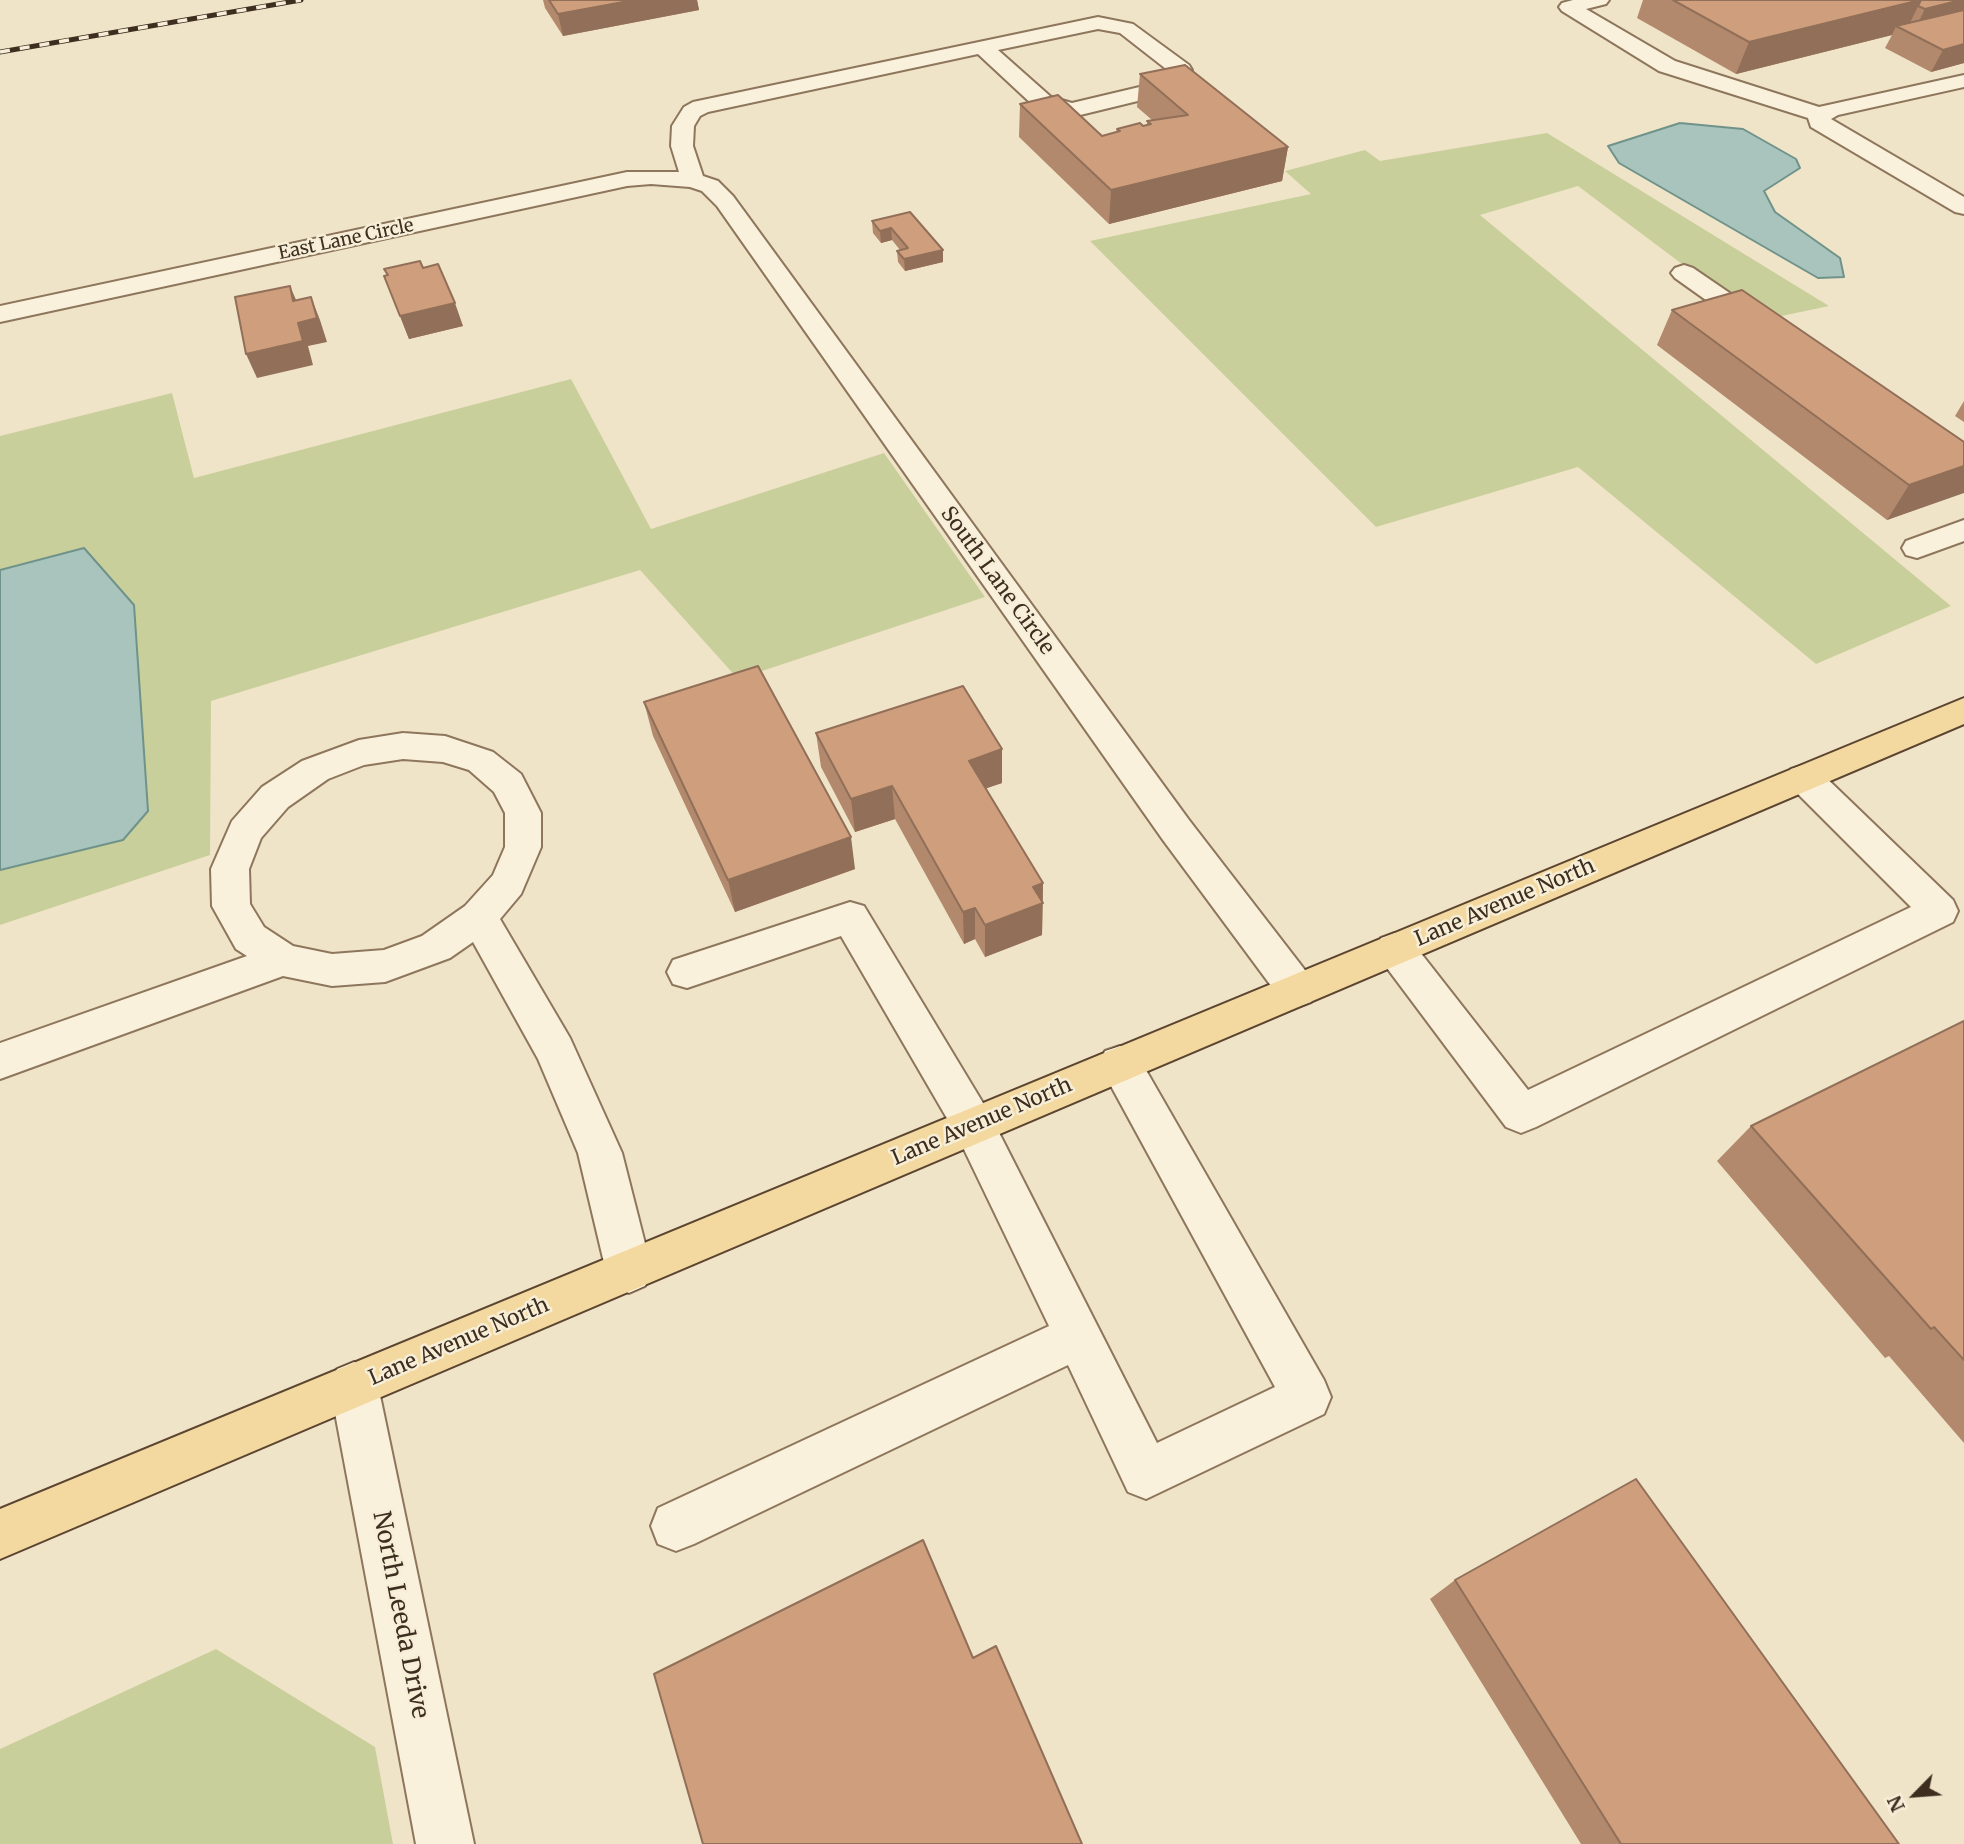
<!DOCTYPE html>
<style>
body{margin:0}
#map{position:relative;width:1964px;height:1844px;overflow:hidden;background:#f0e4c8;font-family:Merriweather,serif}
canvas{display:block}
.north{position:absolute;left:1880px;top:1760px;width:70px;height:70px;-webkit-text-stroke:5px #f7eed8;paint-order:stroke;rotate:245deg;font-size:19px;font-weight:700;line-height:28px;text-align:center;color:#3d2e20}
.north::after{content:'';display:block;margin:auto;width:24px;height:32px;background:#3d2e20;clip-path:polygon(50% 0,100% 100%,50% 72%,0 100%)}
</style>
<div id="map">
<canvas width="1964" height="1844"></canvas>
<div class="north">N</div>
</div>
<script>
const g = document.querySelector('canvas').getContext('2d');
g.lineJoin = 'round';
function paint(path, color) {
  g.fillStyle = color;
  g.fill(path, 'evenodd');
}
function toPath(rows) {
  const path = new Path2D();
  for (const r of rows) {
    path.moveTo(r[0], r[1]);
    for (let i = 2; i < r.length; i += 2) path.lineTo(r[i], r[i + 1]);
  }
  return path;
}
function stroke(path, color, width, dash) {
  g.strokeStyle = color;
  g.lineWidth = width;
  g.lineCap = dash ? 'butt' : 'round';
  g.setLineDash(dash || []);
  g.stroke(path);
}
function write(font, color, halo, rows, align = 'center') {
  g.font = font + ' Merriweather,serif';
  g.lineWidth = 5;
  g.setLineDash([]);
  g.textBaseline = 'middle';
  g.strokeStyle = halo;
  g.fillStyle = color;
  for (const [text, x, y, turn = 0] of rows) {
    g.save();
    g.translate(x, y);
    g.rotate((+turn || 0) * Math.PI / 180);
    g.textAlign = isNaN(turn) ? turn : align;
    if (halo) g.strokeText(text, 0, 0);
    g.fillText(text, 0, 0);
    g.restore();
  }
}
const green = toPath([
 [1547,133,1829,306,1758,321,1578,186,1480,215,1951,606,1816,664,1578,467,1376,527,1090,241,1311,194,1285,171,1365,150,1380,161],
 [571,379,651,529,884,453,985,597,738,679,640,570,211,701,210,855,0,925,0,870,123,840,84,548,0,570,0,436,172,393,194,478],
 [216,1649,375,1747,393,1844,0,1844,0,1749]
]);
const water = toPath([
 [1680,123,1743,129,1796,159,1800,168,1764,191,1775,212,1840,258,1844,277,1818,278,1619,163,1608,146,1680,123],
 [84,548,134,605,148,811,123,840,0,870,0,570,84,548]
]);
const minor = toPath([
 [1573,0,1609,0,1606,4,1586,9,1675,61,1819,107,1964,75,1964,87,1838,115,1831,119,1964,197,1964,214,1955,212,1811,127,1808,118,1659,71,1562,11,1559,7,1562,3,1573,0],
 [1098,17,1133,24,1189,65,1192,70,1187,89,1072,117,1035,107,978,54,708,112,700,116,694,126,693,146,703,176,718,181,733,196,1189,820,1311,978,1317,990,1311,1002,1297,1007,1283,1002,1163,840,717,206,702,191,690,187,651,184,627,186,0,322,0,306,627,172,679,172,671,146,672,126,684,107,693,102,1098,17],
 [1098,29,1120,33,1170,72,1169,80,1072,103,1051,97,998,50,1098,29],
 [1684,265,1693,268,1769,320,1773,326,1769,332,1760,334,1751,332,1675,278,1671,273,1675,268,1684,265],
 [1964,520,1964,541,1917,558,1906,555,1902,548,1906,541,1964,520],
 [403,733,445,736,493,752,521,774,541,813,541,847,521,894,500,919,570,1038,622,1153,652,1271,645,1286,629,1293,613,1286,606,1271,578,1153,538,1059,473,942,450,958,385,982,332,986,283,976,0,1079,0,1043,247,956,236,949,212,906,211,869,232,821,262,787,302,761,359,740,403,733],
 [403,759,443,762,469,770,494,792,505,813,505,847,493,875,465,906,422,936,384,950,332,954,293,946,264,927,250,904,249,869,261,838,288,807,328,779,364,765,403,759],
 [1804,765,1817,769,1953,900,1958,911,1953,922,1536,1127,1521,1133,1506,1127,1381,960,1375,949,1381,938,1395,933,1409,938,1528,1090,1911,907,1791,787,1786,778,1791,769,1804,765],
 [850,902,864,906,989,1113,1157,1443,1275,1387,1099,1064,1105,1051,1120,1046,1135,1051,1324,1380,1331,1397,1324,1414,1146,1499,1128,1492,1068,1365,694,1544,676,1551,658,1544,651,1526,658,1508,1049,1326,959,1139,841,936,687,988,673,984,667,972,673,960,850,902],
 [354,1362,371,1369,378,1386,474,1844,416,1844,330,1386,337,1369,354,1362]
]);
const major = toPath([
 [1964,698,1964,724,0,1559,0,1509,1964,698]
]);
const rail = toPath([
 [0,52,301,0]
]);
const wall = toPath([
 [543,0,697,0,699,10,563,36,545,8],
 [1643,0,1964,0,1964,63,1931,72,1885,48,1892,35,1736,74,1637,18],
 [1140,74,1288,147,1282,181,1109,224,1019,137,1020,104,1102,136,1116,132,1117,129,1147,125,1147,121,1152,120,1137,107],
 [910,212,943,250,943,262,905,271,898,262,897,251,900,250,892,240,881,243,873,233,872,221],
 [423,268,463,326,409,339,384,276,387,276,384,269],
 [1672,310,1964,442,1964,492,1887,520,1657,345],
 [1964,401,1964,422,1955,416],
 [644,702,855,869,735,912,653,736],
 [816,733,1002,783,986,788,1043,883,1042,935,985,957,975,939,964,944,895,819,855,832,821,767],
 [1964,1021,1964,1443,1889,1356,1885,1358,1717,1161,1751,1126],
 [1455,1580,1899,1844,1581,1844,1430,1599]
]);
const shadedWall = toPath([
 [634,0,697,0,699,10,563,36,558,14],
 [1921,0,1906,31,1896,26,1892,35,1736,74,1749,42],
 [1961,0,1964,0,1964,18,1914,31,1925,9],
 [1964,44,1964,63,1931,72,1943,50],
 [1288,147,1282,181,1109,224,1111,190],
 [891,228,892,240,881,243,880,231],
 [943,250,943,262,905,271,904,259],
 [290,286,300,309,311,297,320,320,327,342,308,346,313,365,257,378,246,354,298,323],
 [455,303,463,326,409,339,400,316],
 [1964,466,1964,493,1887,520,1909,485],
 [1002,749,1002,783,970,794,969,761],
 [892,786,895,819,855,832,851,799],
 [851,837,855,869,735,912,728,880],
 [1043,883,1042,935,985,957,985,925,1033,887],
 [975,908,975,939,964,944,963,912]
]);
const building = toPath([
 [549,0,634,0,558,14,549,0],
 [1673,0,1920,0,1749,42,1673,0],
 [1921,0,1961,0,1925,9,1918,6,1921,0],
 [1964,10,1964,44,1943,50,1896,26,1964,10],
 [1185,65,1288,147,1111,190,1020,104,1058,95,1102,136,1120,131,1117,129,1140,123,1143,126,1151,124,1147,121,1188,115,1140,74,1185,65],
 [910,212,943,250,904,259,897,251,908,248,891,228,880,231,872,221,910,212],
 [420,261,423,268,438,264,455,303,400,316,384,276,388,275,384,269,420,261],
 [290,286,293,301,311,297,317,318,298,323,303,341,246,354,235,297,290,286],
 [1742,290,1964,442,1964,466,1909,485,1672,310,1742,290],
 [758,666,851,837,728,880,644,702,758,666],
 [963,686,1002,749,969,761,1043,883,1033,887,1043,903,985,925,975,908,963,912,892,786,851,799,816,733,963,686],
 [1964,1021,1964,1360,1934,1327,1931,1329,1751,1126,1964,1021],
 [1636,1479,1899,1844,1621,1844,1455,1580,1636,1479],
 [923,1540,973,1658,996,1646,1082,1844,703,1844,654,1674,923,1540]
]);
const farStreetnames = [
 ["East Lane Circle",346,240,-12]
];
const streetNames = [
 ["South Lane Circle",997,581,54],
 ["Lane Avenue North",1505,903,-23],
 ["Lane Avenue North",982,1122,-23],
 ["Lane Avenue North",459,1342,-23]
];
const nearStreetnames = [
 ["North Leeda Drive",400,1615,79]
];
paint(green, '#c9cf9b');
paint(water, '#a9c4bc');
stroke(water, '#6f938a', 2);
stroke(minor, '#8d765c', 4);
stroke(major, '#5b4430', 4);
paint(minor, '#faf1dc');
paint(major, '#f3d9a0');
stroke(rail, '#3d2e20', 5);
stroke(rail, '#f7eed8', 3.5, [10]);
paint(wall, '#b2896c');
paint(shadedWall, '#916f58');
paint(building, '#cf9f7d');
stroke(building, '#916f58', 2);
write('18px', '#3d2e20', '#f7eed8', farStreetnames);
write('21px', '#3d2e20', '#f7eed8', streetNames);
write('24px', '#3d2e20', '#f7eed8', nearStreetnames);
</script>
